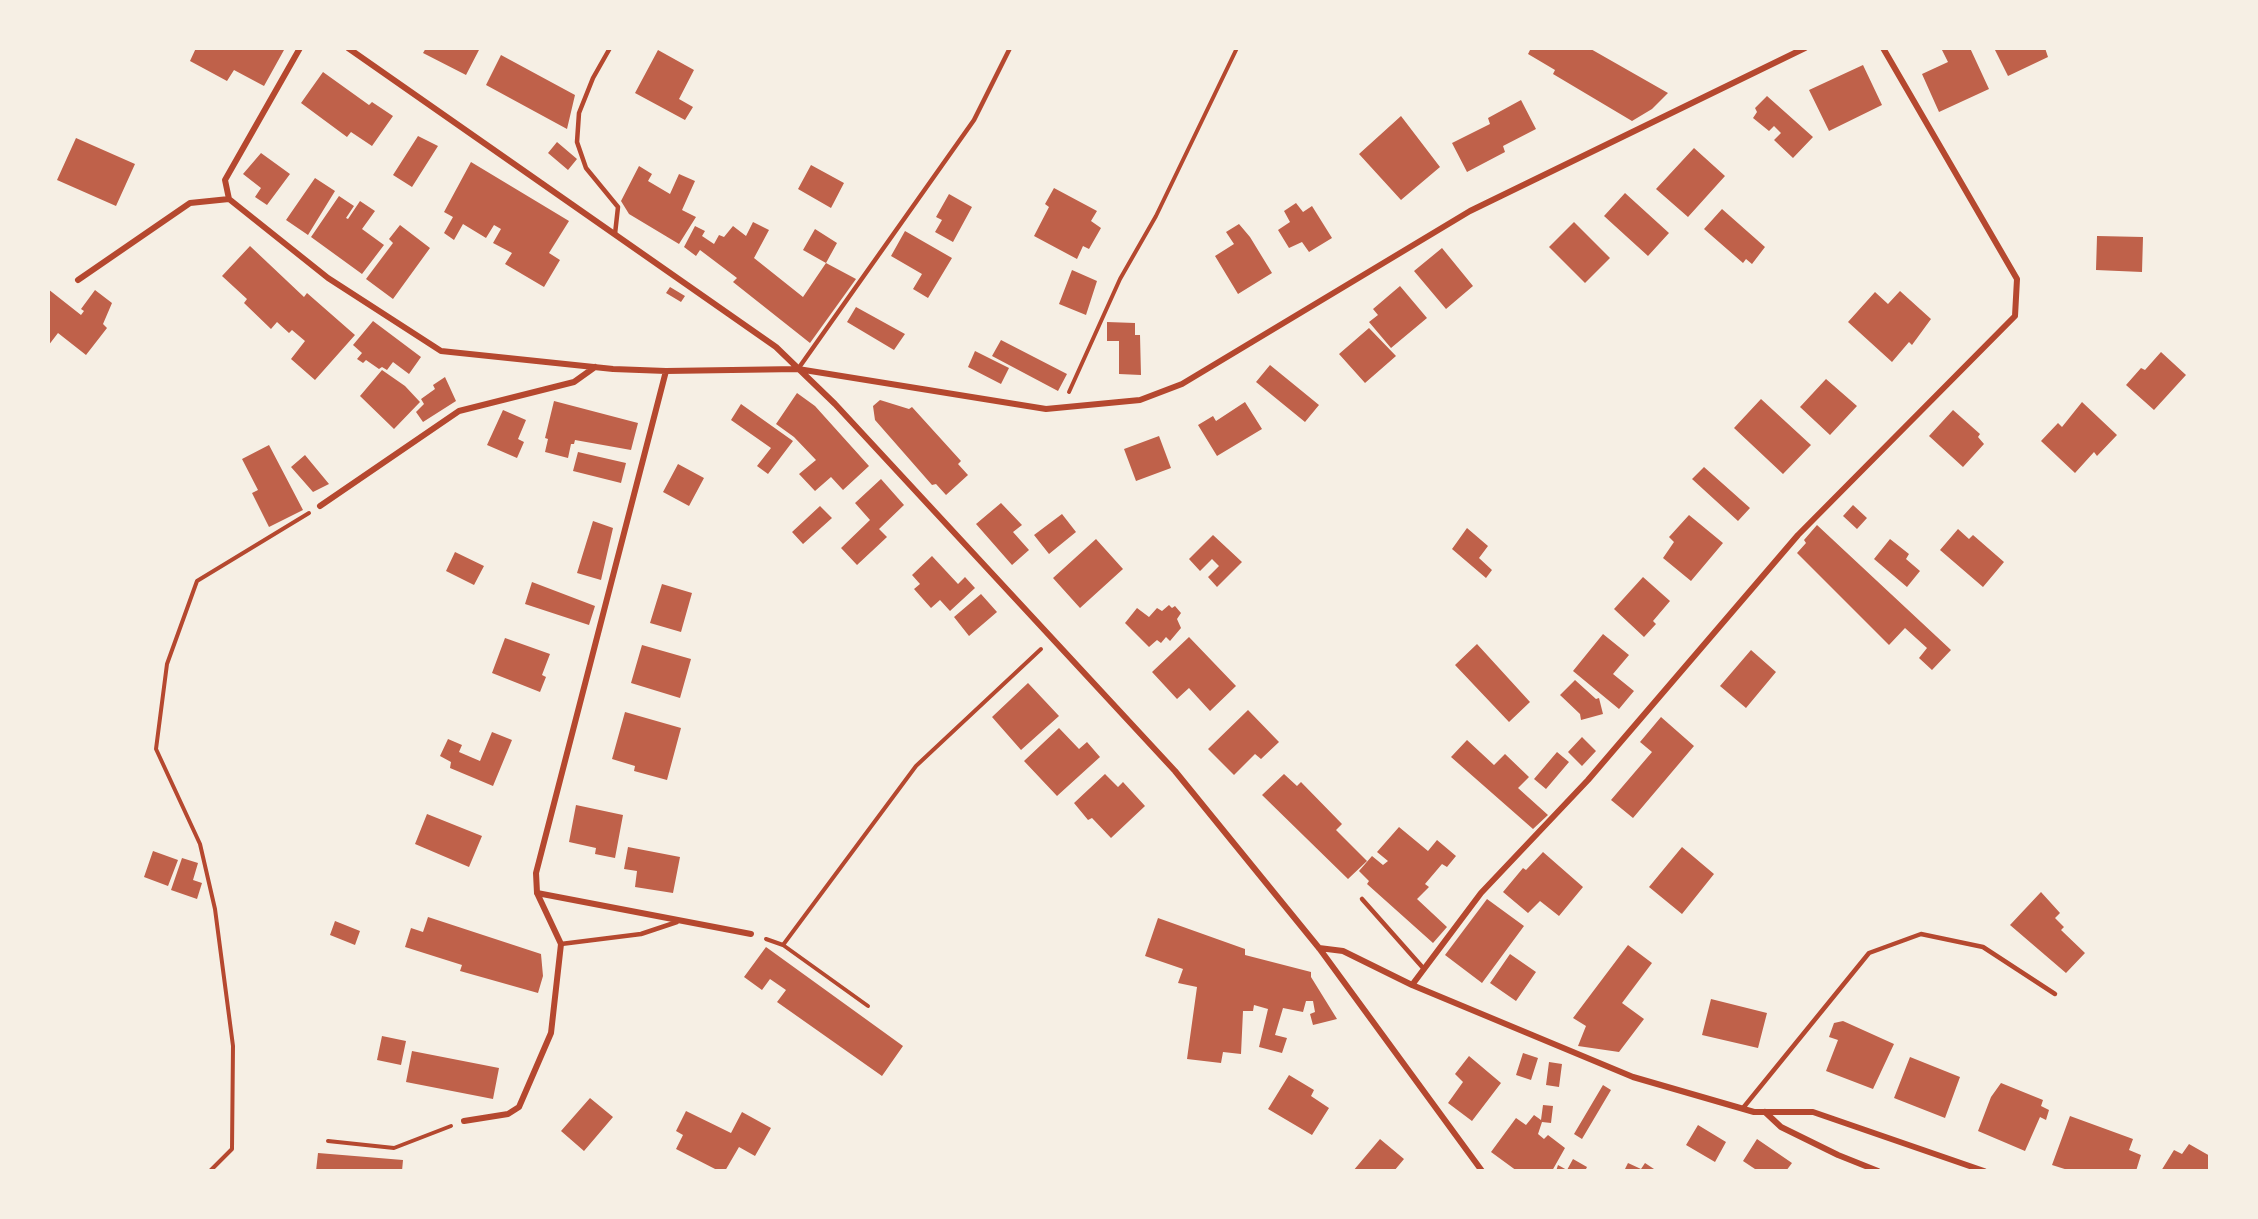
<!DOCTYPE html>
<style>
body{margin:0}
#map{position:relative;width:2258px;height:1219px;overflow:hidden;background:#f6efe4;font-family:Karla,sans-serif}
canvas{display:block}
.frame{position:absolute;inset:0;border:50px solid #f6efe4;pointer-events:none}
</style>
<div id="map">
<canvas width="2258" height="1219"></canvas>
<div class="frame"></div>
</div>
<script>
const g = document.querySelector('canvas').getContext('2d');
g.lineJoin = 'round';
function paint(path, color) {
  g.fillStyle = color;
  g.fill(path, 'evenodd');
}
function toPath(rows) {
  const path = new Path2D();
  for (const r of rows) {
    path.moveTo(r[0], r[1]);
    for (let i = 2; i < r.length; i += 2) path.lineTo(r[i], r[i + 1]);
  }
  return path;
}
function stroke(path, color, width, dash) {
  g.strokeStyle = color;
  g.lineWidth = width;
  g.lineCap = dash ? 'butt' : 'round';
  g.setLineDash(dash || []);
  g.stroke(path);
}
const building = toPath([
 [196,48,281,48,284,50,264,86,234,70,227,81,190,61],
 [426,48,480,48,466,75,423,53],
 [1531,48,1589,48,1668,93,1652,109,1632,121,1553,74,1555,70,1528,54],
 [1941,48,1970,48,1989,89,1939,112,1922,74,1948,62],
 [1994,48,2045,48,2048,57,2008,76],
 [658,50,694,70,679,99,693,107,685,120,635,93],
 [501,55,575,95,567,129,486,85],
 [1863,65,1882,105,1829,131,1809,90],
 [323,72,369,105,372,102,393,116,372,146,351,132,347,137,301,103],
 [1767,96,1813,137,1793,158,1774,140,1781,133,1774,126,1769,131,1753,118,1757,112,1755,108],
 [1521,100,1536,129,1503,146,1505,152,1467,172,1452,143,1490,124,1488,118],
 [1401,116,1440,167,1401,200,1359,154],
 [418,136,438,146,412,187,393,175],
 [76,138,135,164,116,206,57,180],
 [557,142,577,159,568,170,548,153],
 [1694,148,1725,176,1688,217,1656,189],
 [261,153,290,174,267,205,255,197,261,188,243,174],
 [471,162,569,221,549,253,560,260,544,287,505,264,512,253,493,243,501,229,494,225,486,238,463,224,454,240,444,233,453,217,444,212],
 [811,165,844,183,831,208,798,189],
 [639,166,652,174,648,181,670,194,679,174,695,181,682,210,696,217,679,244,629,214,621,201],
 [315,178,335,191,308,235,286,220],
 [1054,188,1097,211,1091,221,1101,228,1089,249,1083,246,1077,259,1034,236,1049,207,1045,204],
 [1625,193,1669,233,1648,256,1604,216],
 [949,194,972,207,953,242,935,232,942,220,936,217],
 [339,196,354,206,346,218,348,219,360,201,375,211,362,229,384,245,362,274,311,237],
 [1296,203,1303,212,1312,206,1332,238,1309,252,1302,242,1289,248,1278,230,1290,222,1284,211],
 [1722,209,1765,247,1752,264,1746,259,1743,263,1704,229],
 [753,222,769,230,754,258,803,297,826,263,856,279,810,343,733,282,737,278,700,250,696,256,684,247,695,226,705,231,702,236,714,244,719,235,724,237,733,226,746,236],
 [1574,222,1610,258,1585,283,1549,247],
 [1239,224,1250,237,1272,273,1238,294,1215,256,1234,244,1226,232],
 [400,225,430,248,393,299,366,279,393,243,389,239],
 [815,229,837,243,826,263,803,250],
 [905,231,952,258,928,298,913,289,922,274,891,256],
 [2097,236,2143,237,2142,272,2096,270],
 [250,246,304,297,307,293,355,335,315,380,291,359,305,341,292,330,289,333,277,322,271,329,244,303,247,299,222,276],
 [1442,248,1473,286,1446,309,1414,271],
 [1072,270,1097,281,1086,315,1059,304],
 [1400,286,1427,318,1391,348,1369,322,1378,315,1373,309],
 [670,287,685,296,681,302,666,293],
 [48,289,81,315,84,311,81,309,95,290,112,303,103,324,107,328,86,355,58,333,48,346],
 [1900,291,1931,319,1912,345,1909,342,1892,362,1848,322,1875,292,1888,304],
 [856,307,905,334,894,350,847,322],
 [373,321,421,357,409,374,393,362,387,370,382,367,379,369,366,360,363,363,357,359,362,353,353,345],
 [1107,322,1135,323,1135,335,1140,335,1141,375,1119,374,1119,341,1107,341],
 [1369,328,1396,356,1365,383,1339,354],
 [1001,340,1067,374,1058,391,992,356],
 [975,351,1009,368,1001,384,968,367],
 [2161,352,2186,375,2154,410,2126,385,2141,368,2145,370],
 [1270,365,1319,405,1305,422,1256,382],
 [382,370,405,386,420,402,394,429,360,396],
 [445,377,456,401,423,422,416,412,424,404,421,399,435,389,433,385],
 [1826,379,1857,406,1830,435,1800,407],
 [797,393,815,406,869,466,843,490,831,477,815,491,799,474,816,460,794,437,776,424],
 [1761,399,1811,445,1783,474,1734,428],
 [880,400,909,409,912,407,961,461,958,464,968,475,946,495,936,484,932,485,875,420,873,406],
 [554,401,638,423,631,450,575,440,574,444,571,444,568,458,545,452,548,439,545,438],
 [1245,402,1262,429,1217,456,1198,425,1213,416,1216,421],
 [2082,402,2117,435,2097,456,2094,452,2075,473,2041,441,2058,423,2062,427],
 [741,404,793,441,768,474,757,466,771,448,731,420],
 [503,410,526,420,518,439,524,442,517,458,487,445],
 [1953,410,1980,434,1978,437,1984,444,1963,467,1929,436],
 [1159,436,1171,468,1136,481,1124,449],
 [269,445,303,510,269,527,252,493,258,490,242,459],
 [578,452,626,463,621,483,573,471],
 [305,455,329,484,313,492,291,467],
 [678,464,704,478,689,506,663,492],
 [1704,467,1750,508,1738,521,1692,479],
 [881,479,904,505,879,529,887,537,857,565,841,548,870,520,855,503],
 [1001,503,1022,525,1013,532,1029,550,1012,565,976,524],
 [1853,505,1867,518,1857,529,1843,516],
 [820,506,832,518,803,544,792,532],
 [1062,514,1076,532,1049,554,1034,535],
 [1689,515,1723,543,1691,581,1663,558,1674,542,1669,537],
 [593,521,613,528,601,580,577,573],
 [1817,525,1951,650,1932,670,1919,658,1927,648,1905,628,1889,645,1797,553,1806,543,1804,540],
 [1467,528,1488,546,1479,558,1492,570,1486,578,1452,549],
 [1958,529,1969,539,1973,535,2004,562,1983,587,1940,550],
 [1213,535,1242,562,1217,587,1208,577,1219,566,1212,559,1200,571,1189,559],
 [1096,539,1123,569,1080,608,1053,578],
 [1890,539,1909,554,1906,559,1920,571,1907,587,1874,559],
 [455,552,484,566,474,585,446,571],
 [932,556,958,584,965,577,975,588,950,611,940,600,931,608,914,589,920,584,912,575],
 [1643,577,1670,601,1653,621,1656,624,1644,637,1614,609],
 [532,582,595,606,589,625,525,604],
 [662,584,692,593,681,632,650,623],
 [981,594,997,612,969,636,954,617],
 [1169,605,1172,608,1175,606,1181,613,1177,619,1181,628,1170,641,1166,637,1161,643,1157,640,1149,647,1125,623,1137,608,1149,617,1157,608,1162,611],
 [1603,634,1629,655,1613,674,1634,691,1619,709,1573,671],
 [1189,637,1236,686,1210,711,1189,688,1177,699,1152,672],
 [505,638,550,654,542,675,546,677,540,692,492,673],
 [1477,644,1530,702,1509,722,1455,665],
 [642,645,691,659,680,698,631,683],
 [1751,650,1776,672,1746,708,1720,686],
 [1575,680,1596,699,1599,698,1603,714,1581,720,1580,714,1560,695],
 [1028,683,1059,716,1021,750,992,717],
 [1248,710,1279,742,1261,759,1255,754,1234,775,1208,749],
 [625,712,681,728,667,780,634,771,635,766,612,759],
 [1661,717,1694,746,1633,818,1611,800,1652,752,1640,742],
 [1059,728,1079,749,1087,742,1100,757,1057,796,1024,761],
 [492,732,512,740,493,786,450,768,451,762,440,756,448,739,462,745,459,752,480,761],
 [1582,737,1596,751,1582,766,1568,752],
 [1467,740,1494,765,1505,754,1529,777,1518,788,1548,815,1533,829,1451,757],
 [1557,752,1569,762,1546,789,1534,779],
 [1105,774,1118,787,1123,782,1145,806,1111,838,1092,818,1088,820,1074,803],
 [1284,774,1297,786,1301,782,1342,824,1336,830,1367,861,1348,879,1262,795],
 [576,805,623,815,615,858,595,854,596,848,569,842],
 [427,814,482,836,469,867,415,844],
 [1399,827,1428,851,1437,840,1456,856,1447,867,1442,864,1425,884,1429,887,1417,899,1447,927,1433,943,1367,884,1369,881,1359,871,1372,856,1383,865,1388,861,1377,852],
 [628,847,680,857,673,893,635,887,637,871,624,869],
 [1682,847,1714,874,1682,914,1649,887],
 [153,851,178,860,168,886,144,877],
 [1543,852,1583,887,1559,916,1540,901,1528,913,1503,892,1523,868,1526,870],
 [182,858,198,863,193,880,202,883,197,899,171,890],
 [2041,892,2060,913,2055,918,2064,927,2061,930,2085,953,2066,973,2010,925],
 [1487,899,1524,926,1482,983,1445,955],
 [428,917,541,954,543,976,538,993,460,971,462,965,405,947,411,928,423,932],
 [1158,918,1245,949,1245,955,1311,972,1311,977,1337,1019,1313,1025,1310,1014,1315,1012,1313,1001,1306,1001,1303,1012,1283,1008,1275,1035,1287,1038,1282,1053,1259,1047,1268,1009,1254,1005,1253,1011,1243,1011,1241,1054,1223,1052,1221,1063,1187,1059,1197,987,1178,983,1183,969,1145,956],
 [335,921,360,931,355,945,330,935],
 [1628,945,1652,963,1622,1003,1644,1019,1619,1052,1578,1046,1586,1026,1573,1018],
 [766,947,903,1046,882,1076,777,1002,786,990,770,979,762,990,744,977],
 [1510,954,1536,972,1516,1001,1490,983],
 [1711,999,1767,1013,1758,1048,1702,1035],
 [1843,1021,1894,1044,1873,1089,1826,1071,1838,1040,1829,1037,1834,1023],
 [382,1036,406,1041,401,1065,377,1060],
 [412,1051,499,1068,493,1099,406,1082],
 [1523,1053,1538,1058,1531,1080,1516,1075],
 [1469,1056,1501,1083,1472,1121,1448,1103,1463,1082,1455,1074],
 [1910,1057,1960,1077,1945,1118,1894,1098],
 [1549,1062,1562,1064,1559,1087,1546,1085],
 [1289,1075,1314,1090,1311,1096,1329,1108,1312,1135,1268,1109],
 [2001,1083,2043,1100,2041,1106,2049,1110,2046,1120,2040,1117,2025,1151,1978,1131,1991,1097],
 [1603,1085,1611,1090,1582,1139,1574,1134],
 [590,1098,613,1117,584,1151,561,1131],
 [1543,1105,1553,1106,1551,1123,1542,1122,1538,1134,1544,1139,1548,1135,1565,1148,1552,1171,1517,1171,1491,1152,1516,1118,1526,1125,1534,1115,1541,1120],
 [686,1111,731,1133,742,1112,771,1128,755,1156,739,1147,725,1171,719,1171,676,1149,683,1135,676,1131],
 [2070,1116,2133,1139,2129,1150,2141,1155,2136,1171,2071,1171,2052,1165],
 [1698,1125,1726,1142,1715,1162,1686,1145],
 [1380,1139,1404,1159,1394,1171,1353,1171],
 [1757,1139,1792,1163,1786,1171,1758,1171,1743,1161],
 [2189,1144,2210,1156,2210,1171,2161,1171,2174,1150,2182,1154],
 [318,1153,403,1160,402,1171,316,1171],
 [1573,1159,1587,1167,1585,1171,1556,1171,1558,1165,1567,1170],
 [1628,1163,1641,1169,1645,1163,1657,1171,1624,1171]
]);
const path = toPath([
 [1069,392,1120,279,1156,216,1237,48],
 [766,939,783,945,916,766,1041,649],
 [783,945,868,1006],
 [328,1141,394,1148,451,1126],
 [210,1171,232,1149,233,1046,215,909,200,844,156,749,167,664,197,581,309,513]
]);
const service = toPath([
 [610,48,593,78,579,113,577,142,586,168,618,207,615,234],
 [798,369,974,120,1010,48],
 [1362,899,1424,969],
 [561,944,641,934,677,922],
 [1743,1108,1869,953,1921,934,1983,947,2055,994]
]);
const minor = toPath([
 [300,48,225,180,229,199,328,278,441,351,613,369,666,371,798,369,1046,409,1140,400,1182,384,1470,211,1805,48],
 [348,48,776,347,835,404,1175,771,1319,948,1482,1171],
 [78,280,190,203,229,199],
 [320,506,459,411,574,382,595,367],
 [537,893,751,934],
 [1319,948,1343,951,1412,985,1633,1077,1754,1112,1813,1112,1984,1171],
 [1412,985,1481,893,1588,780,1798,535,2015,316,2017,279,1883,48],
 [1765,1112,1781,1127,1838,1155,1878,1171],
 [464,1121,508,1114,519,1107,551,1033,561,944,537,893,536,873,666,371]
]);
paint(building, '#bf614a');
stroke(path, '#b5482f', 4);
stroke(service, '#b5482f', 4.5);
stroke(minor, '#b5482f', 6);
</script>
